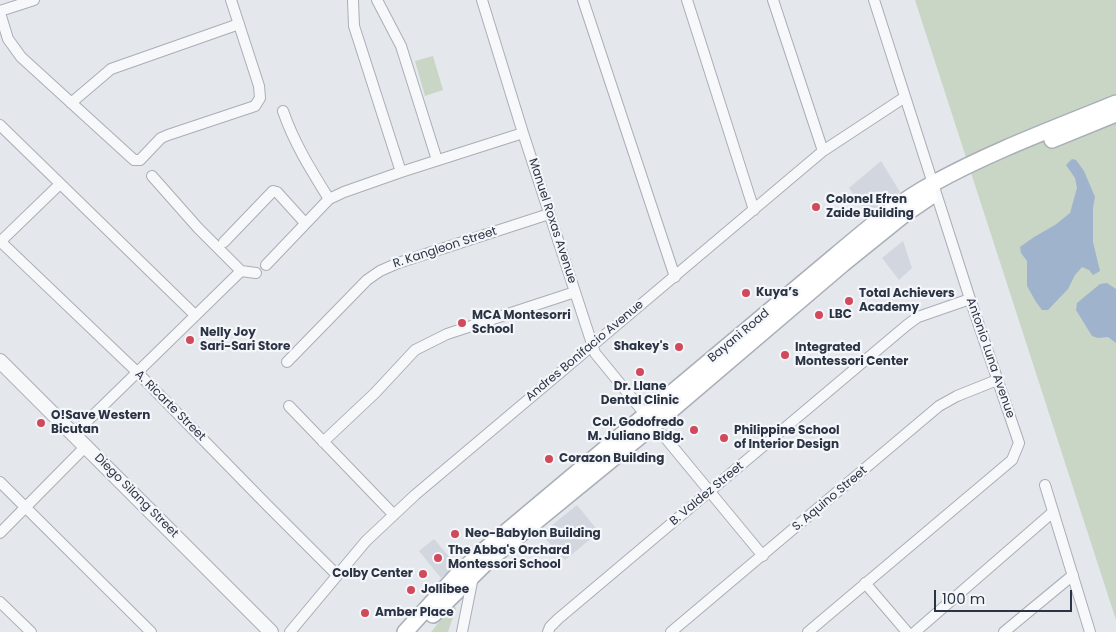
<!DOCTYPE html>
<meta charset="utf-8">
<style>
body{margin:0}
#map{position:relative;width:1116px;height:632px;overflow:hidden;background:#e4e7ec;font-family:Poppins,sans-serif}
canvas{display:block}
.scale{position:absolute;left:934px;top:590px;width:138px;height:22px;box-sizing:border-box;border:2px solid #2b3445;border-top:0;padding-left:6px;font-size:15px;line-height:18px;white-space:nowrap;color:#2b3445;-webkit-text-stroke:4px #f4f6f9;paint-order:stroke}
</style>
<div id="map">
<canvas width="1116" height="632"></canvas>
<div class="scale">100 m</div>
</div>
<script>
const c = document.querySelector('canvas').getContext('2d');
c.lineJoin = 'round';
function paint(path, color) { c.fillStyle = color; c.fill(path, 'evenodd'); }
function strokePath(path, color, width, dash) { c.strokeStyle = color; c.lineWidth = width; c.lineCap = dash ? 'butt' : 'round'; c.setLineDash(dash || []); c.stroke(path); }
function write(font, color, halo, rows, align = 'center') {
  c.font = font + ' Poppins,sans-serif'; c.lineWidth = 4.5; c.setLineDash([]); c.textBaseline = 'middle'; c.strokeStyle = halo; c.fillStyle = color; for (const [text, x, y, turn = 0] of rows) {
    c.save(); c.translate(x, y); c.rotate((+turn || 0) * Math.PI / 180); c.textAlign = isNaN(turn) ? turn : align; if (halo) c.strokeText(text, 0, 0); c.fillText(text, 0, 0); c.restore();
  }
}
paint(new Path2D(`
 M881,161L900,192L869,216L849,188Z
 M903,241L912,268L899,280L882,258Z
 M577,505L599,532L565,560L541,534Z
 M434,539L456,565L441,578L419,551Z`), '#d2d6de');
paint(new Path2D(`
 M915,0H1116V620Z
 M433,56L443,90L425,96L415,61Z
 M453,605L456,608L448,632H431Z`), '#c9d6c5');
paint(new Path2D(`
 M1072,159L1076,160L1084,171L1095,197L1093,208V242L1100,271L1093,275L1089,270L1082,267L1075,275L1068,289L1048,310H1042L1036,302L1027,286V261L1021,253L1020,247L1034,237L1055,225L1070,213L1077,188L1075,178L1066,165Z
 M1107,283L1116,289V343L1108,337L1098,338L1092,336L1076,310L1077,303L1100,284Z`), '#9fb4cc');
const minor = new Path2D(`
 M353,0L354,26L401,172
 M377,0L401,46L437,160
 M482,0L523,133L595,353L649,419
 M583,0L675,277
 M687,0L754,210
 M773,0L823,151
 M0,11L34,0
 M0,13L8,39L21,57L134,160H140L161,138L168,135L255,106L260,98L259,86L231,0
 M71,103L111,69L239,24
 M283,111C294,143 311,170 329,199
 M0,125L195,315
 M152,176L198,228L241,271
 M0,241L136,371L266,504L337,575
 M0,242L60,184
 M224,242L273,191L277,192L305,223
 M266,265L329,199L344,192L401,172L523,133
 M287,362L367,280L380,271L398,263L549,214
 M289,406L394,515
 M74,434L241,271L256,273
 M663,435L763,556
 M323,442L375,393L415,350L447,334L575,292
 M0,482L151,632
 M1045,485L1090,632
 M0,533L86,446
 M865,583L907,632
 M0,602L31,632
 M290,632L366,541L415,495L823,151L905,97
 M462,632L473,577
 M548,632L550,627L558,619L907,325L918,317L970,299
 M671,632L939,406L957,396L997,380
 M808,632L1012,460L1019,443L970,299L874,0
 M915,632L1053,512
 M1004,632L1073,575`);
const tertiary = new Path2D(`
 M0,361L271,632`);
const secondary = new Path2D(`
 M1052,140L1116,114
 M433,615L489,560L654,425L843,264L905,214L930,197
 M405,632L457,575L482,552L836,255C867,229 898,202 934,183C992,151 1055,128 1116,103`);
strokePath(minor, '#a9aeb7', 12);
strokePath(tertiary, '#a9aeb7', 16);
strokePath(secondary, '#a9aeb7', 18);
strokePath(minor, '#f7f8fa', 10);
strokePath(tertiary, '#f7f8fa', 14);
strokePath(secondary, '#fff', 15);
for (const [x, y, r, color] of [
 [816,207,5,"#d1495b"],
 [746,293,5,"#d1495b"],
 [849,301,5,"#d1495b"],
 [819,315,5,"#d1495b"],
 [462,323,5,"#d1495b"],
 [190,340,5,"#d1495b"],
 [679,347,5,"#d1495b"],
 [785,355,5,"#d1495b"],
 [640,372,5,"#d1495b"],
 [41,423,5,"#d1495b"],
 [694,430,5,"#d1495b"],
 [724,438,5,"#d1495b"],
 [549,459,5,"#d1495b"],
 [455,534,5,"#d1495b"],
 [438,558,5,"#d1495b"],
 [423,574,5,"#d1495b"],
 [411,590,5,"#d1495b"],
 [365,613,5,"#d1495b"]
]) { const dot = new Path2D(); dot.arc(x, y, r, 0, 2 * Math.PI); c.fillStyle = color; c.fill(dot); strokePath(dot, '#f4f6f9', 2); }
write('bold 12px', '#2b3445', '#f4f6f9', [
 ["Colonel Efren",826,200],
 ["Zaide Building",826,214],
 ["Kuya’s",756,293],
 ["Total Achievers",859,294],
 ["Academy",859,308],
 ["LBC",829,315],
 ["MCA Montesorri",472,316],
 ["School",472,330],
 ["Nelly Joy",200,333],
 ["Sari-Sari Store",200,347],
 ["Shakey's",669,347,"right"],
 ["Integrated",795,348],
 ["Montessori Center",795,362],
 ["Dr. Llane",640,387,"center"],
 ["Dental Clinic",640,401,"center"],
 ["O!Save Western",51,416],
 ["Bicutan",51,430],
 ["Col. Godofredo",684,423,"right"],
 ["M. Juliano Bldg.",684,437,"right"],
 ["Philippine School",734,431],
 ["of Interior Design",734,445],
 ["Corazon Building",559,459],
 ["Neo-Babylon Building",465,534],
 ["The Abba's Orchard",448,551],
 ["Montessori School",448,565],
 ["Colby Center",413,574,"right"],
 ["Jollibee",421,590],
 ["Amber Place",375,613]
], 'left');
write('12px', '#2b3445', '#f4f6f9', [
 ["Manuel Roxas Avenue",552,221,72],
 ["R. Kangleon Street",445,248,-18],
 ["Bayani Road",739,336,-40],
 ["Andres Bonifacio Avenue",585,351,-40],
 ["Antonio Luna Avenue",990,358,71],
 ["A. Ricarte Street",170,406,45],
 ["B. Valdez Street",707,494,-40],
 ["Diego Silang Street",136,496,45],
 ["S. Aquino Street",830,499,-40]
]);
</script>
